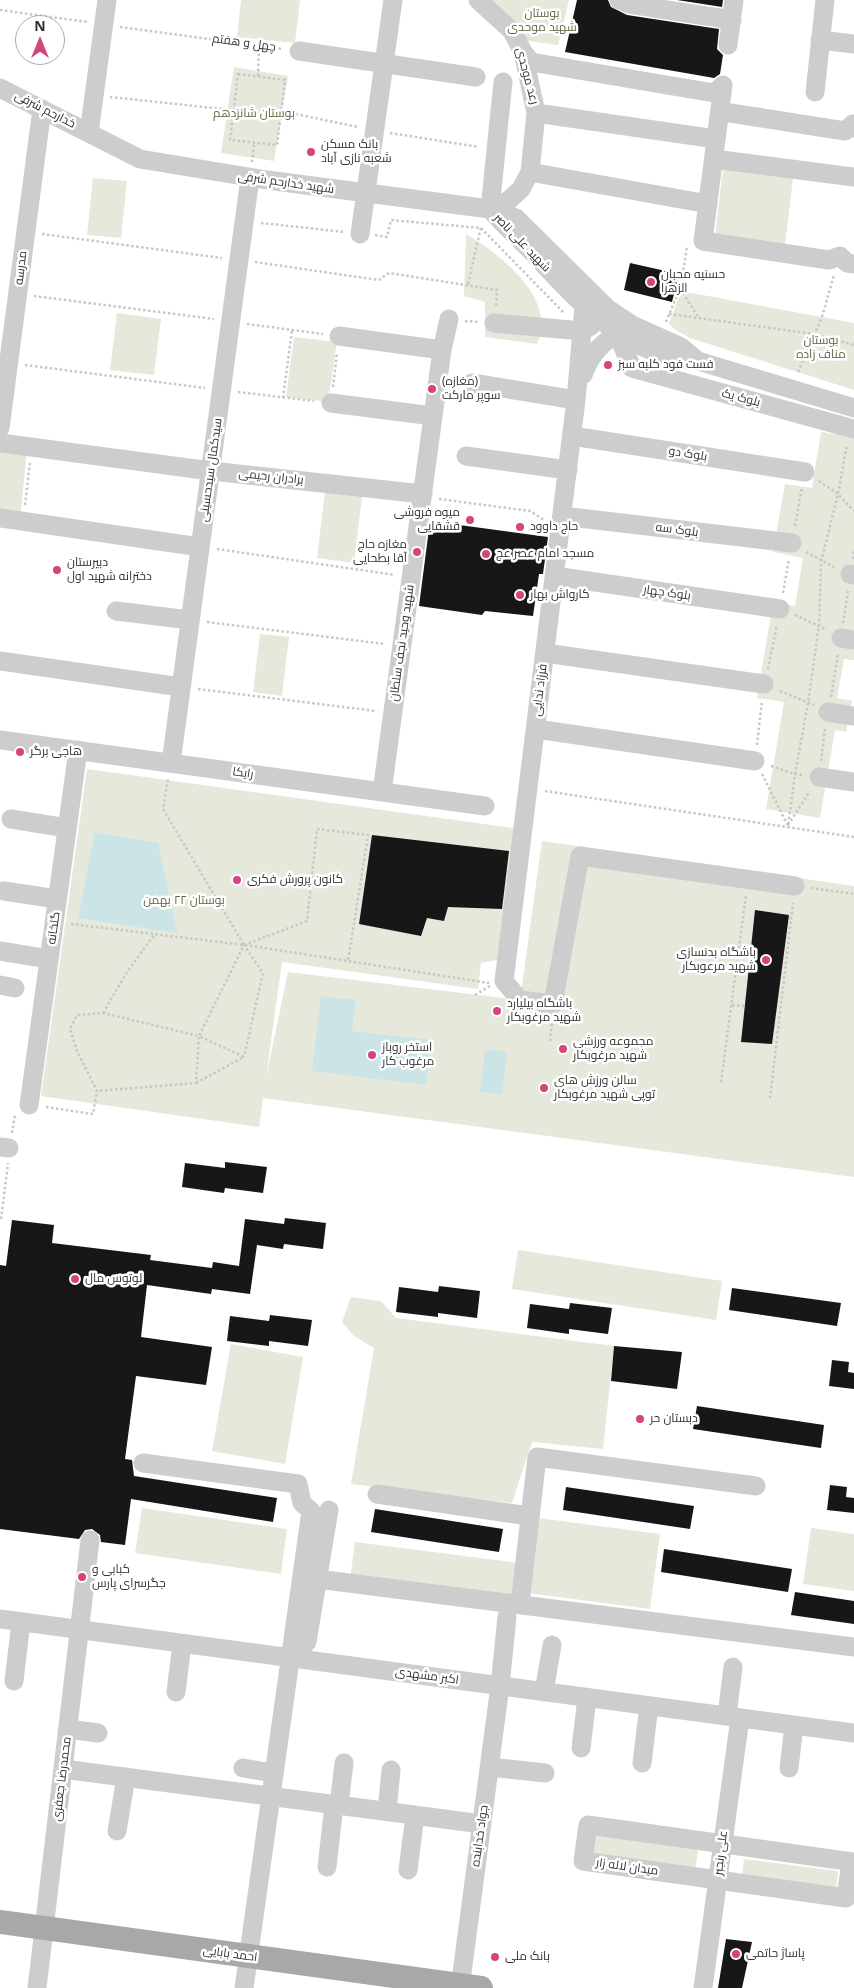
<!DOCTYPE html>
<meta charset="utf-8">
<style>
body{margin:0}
#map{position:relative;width:854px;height:1988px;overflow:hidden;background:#fff;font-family:"Open Sans",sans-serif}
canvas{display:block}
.north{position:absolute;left:15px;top:15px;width:50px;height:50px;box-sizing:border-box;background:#fff;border:1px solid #acacac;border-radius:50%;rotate:0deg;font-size:14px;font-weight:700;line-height:20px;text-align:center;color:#303030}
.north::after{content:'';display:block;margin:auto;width:18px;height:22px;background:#d3457d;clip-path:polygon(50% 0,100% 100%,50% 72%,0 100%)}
</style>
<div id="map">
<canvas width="854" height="1988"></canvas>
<div class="north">N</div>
</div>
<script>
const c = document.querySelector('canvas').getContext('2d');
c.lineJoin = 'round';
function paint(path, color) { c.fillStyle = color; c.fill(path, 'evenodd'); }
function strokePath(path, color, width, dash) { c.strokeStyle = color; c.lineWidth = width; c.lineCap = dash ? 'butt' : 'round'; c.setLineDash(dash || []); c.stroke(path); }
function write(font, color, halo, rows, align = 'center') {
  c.font = font + ' "Open Sans",Cairo,sans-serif'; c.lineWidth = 5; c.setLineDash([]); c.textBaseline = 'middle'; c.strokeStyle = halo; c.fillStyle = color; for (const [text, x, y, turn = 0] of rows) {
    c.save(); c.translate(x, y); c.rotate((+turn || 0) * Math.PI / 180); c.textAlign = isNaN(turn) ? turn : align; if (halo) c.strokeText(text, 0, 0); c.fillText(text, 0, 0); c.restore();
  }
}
paint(new Path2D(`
 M241,0H300L295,43L237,37Z
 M486,0H569L558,45L522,40Z
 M234,67L288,76L274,161L221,153Z
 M724,161L794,170L785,245L715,236Z
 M93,178L127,181L121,238L87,235Z
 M466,234C496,252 542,286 542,326C542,331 539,339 537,344L485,337V302L464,296Z
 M681,291L854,323V390L690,338L676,330L669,324Z
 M117,313L161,319L154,375L110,370Z
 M294,337L337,342L328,402L286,397Z
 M821,432L854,437V660L844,659L837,698L852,701L846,732L835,730L820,818L766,809L784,702L757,698L773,603L795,606L803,558L773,552L785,484L812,488Z
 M0,448L27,451L20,518L0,515Z
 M325,491L362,496L354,563L317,558Z
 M260,634L289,637L282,696L253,692Z
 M87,769L520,829L502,959L481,963L478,989L282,962L266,1077L288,972L520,1000L542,841L854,886V1177L263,1098L259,1127L41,1096Z
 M518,1250L722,1281L716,1320L512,1289Z
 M351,1297L381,1301L396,1318L614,1346L603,1449L532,1442L512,1503L351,1484L374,1348L354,1336L342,1322Z
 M231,1344L303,1357L285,1464L212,1451Z
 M142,1508L287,1529L281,1574L135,1553Z
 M538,1518L660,1534L650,1609L528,1593Z
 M811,1528L854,1534V1591L803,1584Z
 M355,1542L519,1563L514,1601L350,1580Z
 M596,1835L698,1849L695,1872L593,1858Z
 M744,1859L838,1871L836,1891L742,1879Z`), '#e6e8dc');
paint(new Path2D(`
 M95,832L158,843L177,933L78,918Z
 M321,996L356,1000L352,1031L431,1040L426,1085L312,1071Z
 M485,1049L507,1052L502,1095L480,1092Z`), '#cbe5e7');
paint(new Path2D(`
 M577,0H608L611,7L627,15L719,29L717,49L723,55L720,74L714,78L565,52Z
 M677,0H723L722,7Z
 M630,263L679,274L672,302L624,290Z
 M430,521L548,537L543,574H539L533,616L485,611L482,615L419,606Z
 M372,835L509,851L502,909L448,907L444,921L427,918L421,936L359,924Z
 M755,910L789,915L772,1044L741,1042Z
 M225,1162L267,1167L263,1193L225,1188L224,1193L182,1187L185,1163L225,1168Z
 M285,1218L326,1223L323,1249L284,1244L283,1249L257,1245L250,1294L212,1289L211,1294L147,1285L141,1337L212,1347L206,1385L136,1376L125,1459L132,1460L134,1476L277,1498L273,1522L131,1499L125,1545L101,1542L100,1535L92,1529L85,1530L79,1539L0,1529V1265L6,1266L12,1220L54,1225L52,1243L151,1255L150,1260L212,1268L213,1262L239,1266L245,1219L284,1224Z
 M439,1286L480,1291L477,1318L438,1313V1317L396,1312L399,1287L438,1292Z
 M732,1288L841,1303L837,1326L729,1310Z
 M570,1303L612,1308L608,1334L569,1329V1334L527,1328L530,1304L569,1309Z
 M270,1315L312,1320L308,1346L269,1341V1346L227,1341L230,1316L269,1321Z
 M614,1346L682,1352L677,1389L611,1381Z
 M832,1360L849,1362L848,1372L854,1373V1389L829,1386Z
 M697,1406L824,1425L821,1448L693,1429Z
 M830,1485L847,1487L846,1497L854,1498V1513L827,1510Z
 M566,1487L694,1506L690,1529L563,1510Z
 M375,1509L503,1529L499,1552L371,1532Z
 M664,1549L792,1569L788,1592L661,1572Z
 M795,1592L854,1601V1624L791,1615Z
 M726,1939L752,1942L742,1988H718Z`), '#171717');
strokePath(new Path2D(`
 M0,10L88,22
 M120,27L283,49
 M238,74L285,80L277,145L230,140Z
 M258,76L259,45
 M110,97L233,110
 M281,111L358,127
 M390,133L479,147
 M252,162L254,143
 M261,223L345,232
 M42,234L222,258
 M375,235L387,237L391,220L481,228L564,313
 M255,262L379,280L389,273L497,290L496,308
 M468,284L481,227
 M680,289L699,318
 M34,296L214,319
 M669,314L814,334L854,345
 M465,321L479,322
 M666,322L681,286L687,246
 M247,324L323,334
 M25,365L205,388
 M798,372L822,317L834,275
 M333,387L337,353
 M238,392L314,401
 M283,398L292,330
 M819,481L838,494L854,511
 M439,499L530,511L544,520
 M25,505L30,463
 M795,526L802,487
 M217,549L395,575
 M806,552L834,567
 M853,559L854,551
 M783,593L789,559
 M795,615L827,630
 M207,622L385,644
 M843,623L848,591
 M768,669L777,625
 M198,689L376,711
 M780,691L814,705
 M831,697L838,653
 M757,745L762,701
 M821,761L825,729
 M771,766L795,774L808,703L819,625L821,562L838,494L847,445
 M762,774L788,826L795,774L804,775
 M545,791L854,837
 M788,825L810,791
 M811,888L854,894
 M71,924L244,945L163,809L168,779
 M244,945L307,921L317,829L368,835L348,961
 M245,945L489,983
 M475,995L490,986
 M732,1005L745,1006
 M103,1013L127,972L154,935
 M550,1041L552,1021
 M721,1082L746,895
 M196,1083L244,1057L199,1036L244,945L263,973L244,1057
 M770,1098L793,903
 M46,1107L93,1114L97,1091L77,1051L70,1029L77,1015L103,1013L199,1036L196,1083L97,1091
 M12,1133L15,1114
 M1,1219L8,1163`), '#c7c7c7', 2.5, [2.5, 2.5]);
strokePath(new Path2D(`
 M619,0L629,4L732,20
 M820,40L854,44
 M728,45L734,0
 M299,51L476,77
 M523,52L531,62L714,93L723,85
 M723,85L703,241L829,260L840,256L847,263L854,264
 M0,88L140,159L267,180L490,209L508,201L521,189L530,172L536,113L523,52L512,31L478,0
 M815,92L825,0
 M721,105L724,112L845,131L853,124L854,128
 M536,113L716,139
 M89,133L107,0
 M714,159L854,177
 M530,172L708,204
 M490,209L503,82
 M360,234L393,0
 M584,307L576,400L504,981L520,1000L553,1004L580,856L795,886
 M494,323L582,331L591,326
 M339,336L442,350
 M698,361L681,347L632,325L608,309L516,218L490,209C503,225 519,238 533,253C578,301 627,358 698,361L854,408
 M583,375C590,355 600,345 617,333L632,368L854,429
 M472,383L576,400
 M331,403L433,416
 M0,428L42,109
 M572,436L805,472
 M0,443L211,471L423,494
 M466,456L568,470
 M562,516L792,543
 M0,518L200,547
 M850,574L854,575
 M554,576L780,609
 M116,611L190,620
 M841,638L854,640
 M545,653L764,684
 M0,661L181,687
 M828,712L854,716
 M536,729L755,761
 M0,740L485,806
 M171,763L250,178
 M819,777L854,782
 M382,792L442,350L449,319
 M11,819L67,828
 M4,891L57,899
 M0,951L49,959
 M0,985L15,988
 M29,1105L78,750
 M0,1147L9,1148
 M143,1463L298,1484L302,1503L311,1511L244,1988
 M377,1494L529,1516
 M317,1579L854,1647
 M520,1604L537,1457L756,1486
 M0,1619L854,1733
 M289,1658L307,1642L329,1510
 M14,1681L21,1622
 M176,1692L182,1644
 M544,1692L552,1645
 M727,1716L733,1667
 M68,1729L98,1733
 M581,1748L587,1698
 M642,1763L649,1706
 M490,1767L545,1773
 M243,1768L273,1773
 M789,1768L794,1725
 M63,1769L482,1824
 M339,1805L344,1763
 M387,1811L391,1770
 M117,1831L126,1777
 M851,1862L846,1898L583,1861L588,1825L854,1862
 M327,1867L334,1805
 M408,1870L415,1815
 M37,1988L90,1540
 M460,1988L500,1686L507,1617
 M703,1988L740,1718`), '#cdcdcd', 19);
strokePath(new Path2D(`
 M0,1922L481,1988`), '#a8a8a8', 24);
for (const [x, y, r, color] of [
 [311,152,5,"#d3457d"],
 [651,282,5,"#d3457d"],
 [608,365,5,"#d3457d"],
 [432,389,5,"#d3457d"],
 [470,520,5,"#d3457d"],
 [520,527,5,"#d3457d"],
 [417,552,5,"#d3457d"],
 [486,554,5,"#d3457d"],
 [57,570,5,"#d3457d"],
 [520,595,5,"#d3457d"],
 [20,752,5,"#d3457d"],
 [237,880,5,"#d3457d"],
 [766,960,5,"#d3457d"],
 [497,1011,5,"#d3457d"],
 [563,1049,5,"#d3457d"],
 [372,1055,5,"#d3457d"],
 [544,1088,5,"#d3457d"],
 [75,1279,5,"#d3457d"],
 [640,1419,5,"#d3457d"],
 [82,1577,5,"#d3457d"],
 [736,1954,5,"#d3457d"],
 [495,1957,5,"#d3457d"]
]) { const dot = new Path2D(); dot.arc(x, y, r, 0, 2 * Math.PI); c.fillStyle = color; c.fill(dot); strokePath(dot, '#fff', 2); }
write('12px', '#5f6741', '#fff', [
 ["بوستان",542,14],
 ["شهید موحدی",542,28],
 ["بوستان شانزدهم",254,114],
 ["بوستان",821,341],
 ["مناف زاده",821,355],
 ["بوستان ۲۲ بهمن",184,901]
]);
write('12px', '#303030', '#fff', [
 ["چهل و هفتم",244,43,8],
 ["رعد موحدی",527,76,75],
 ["خدارحم شرفی",45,110,27],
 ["شهید خدارحم شرفی",286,183,8],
 ["شهید علی ناصر",522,243,46],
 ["مدرسه",21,268,-83],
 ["بلوک یک",741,398,15],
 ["بلوک دو",688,454,9],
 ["سیدکمال سیدحسینی",211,470,-82],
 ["برادران رحیمی",271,477,6],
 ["بلوک سه",677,530,7],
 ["بلوک چهار",667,593,8],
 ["شهید وحید نجف سلطان",402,643,-82],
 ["فرزاد ندایی",540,690,-83],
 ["رایکا",243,773,8],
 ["گلخانه",54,928,-82],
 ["اکبر مشهدی",427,1676,8],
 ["محمدرضا جعفری",62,1779,-83],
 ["جواد خدابنده",480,1836,-82],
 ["علی رنجبر",721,1853,-83],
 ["میدان لاله زار",627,1867,8],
 ["احمد بابایی",230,1954,8]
]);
write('12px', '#303030', '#fff', [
 ["بانک مسکن",321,145],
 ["شعبه نازی آباد",321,159],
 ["حسنیه محبان",661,275],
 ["الزهرا",661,289],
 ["فست فود کلبه سبز",618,365],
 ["(مغازه)",442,382],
 ["سوپر مارکت",442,396],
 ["میوه فروشی",460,513,"right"],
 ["قشقایی",460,527,"right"],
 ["حاج داوود",530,527],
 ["مغازه حاج",407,545,"right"],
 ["آقا بطحایی",407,559,"right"],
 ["مسجد امام عصر عج",496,554],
 ["دبيرستان",67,563],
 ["دخترانه شهید اول",67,577],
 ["کارواش بهار",530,595],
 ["هاجی برگر",30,752],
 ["کانون پرورش فکری",247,880],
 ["باشگاه بدنسازی",756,953,"right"],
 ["شهید مرعوبکار",756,967,"right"],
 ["باشگاه بیلیارد",507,1004],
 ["شهید مرغوبکار",507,1018],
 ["مجموعه ورزشی",573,1042],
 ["شهید مرغوبکار",573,1056],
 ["استخر روباز",382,1048],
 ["مرغوب کار",382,1062],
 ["سالن ورزش های",554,1081],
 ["توپی شهید مرغوبکار",554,1095],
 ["لوتوس مال",85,1279],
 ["دبستان حر",650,1419],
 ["کبابی و",92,1570],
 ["جگرسرای پارس",92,1584],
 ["پاساژ حاتمی",746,1954],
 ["بانک ملی",505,1957]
], 'left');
</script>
